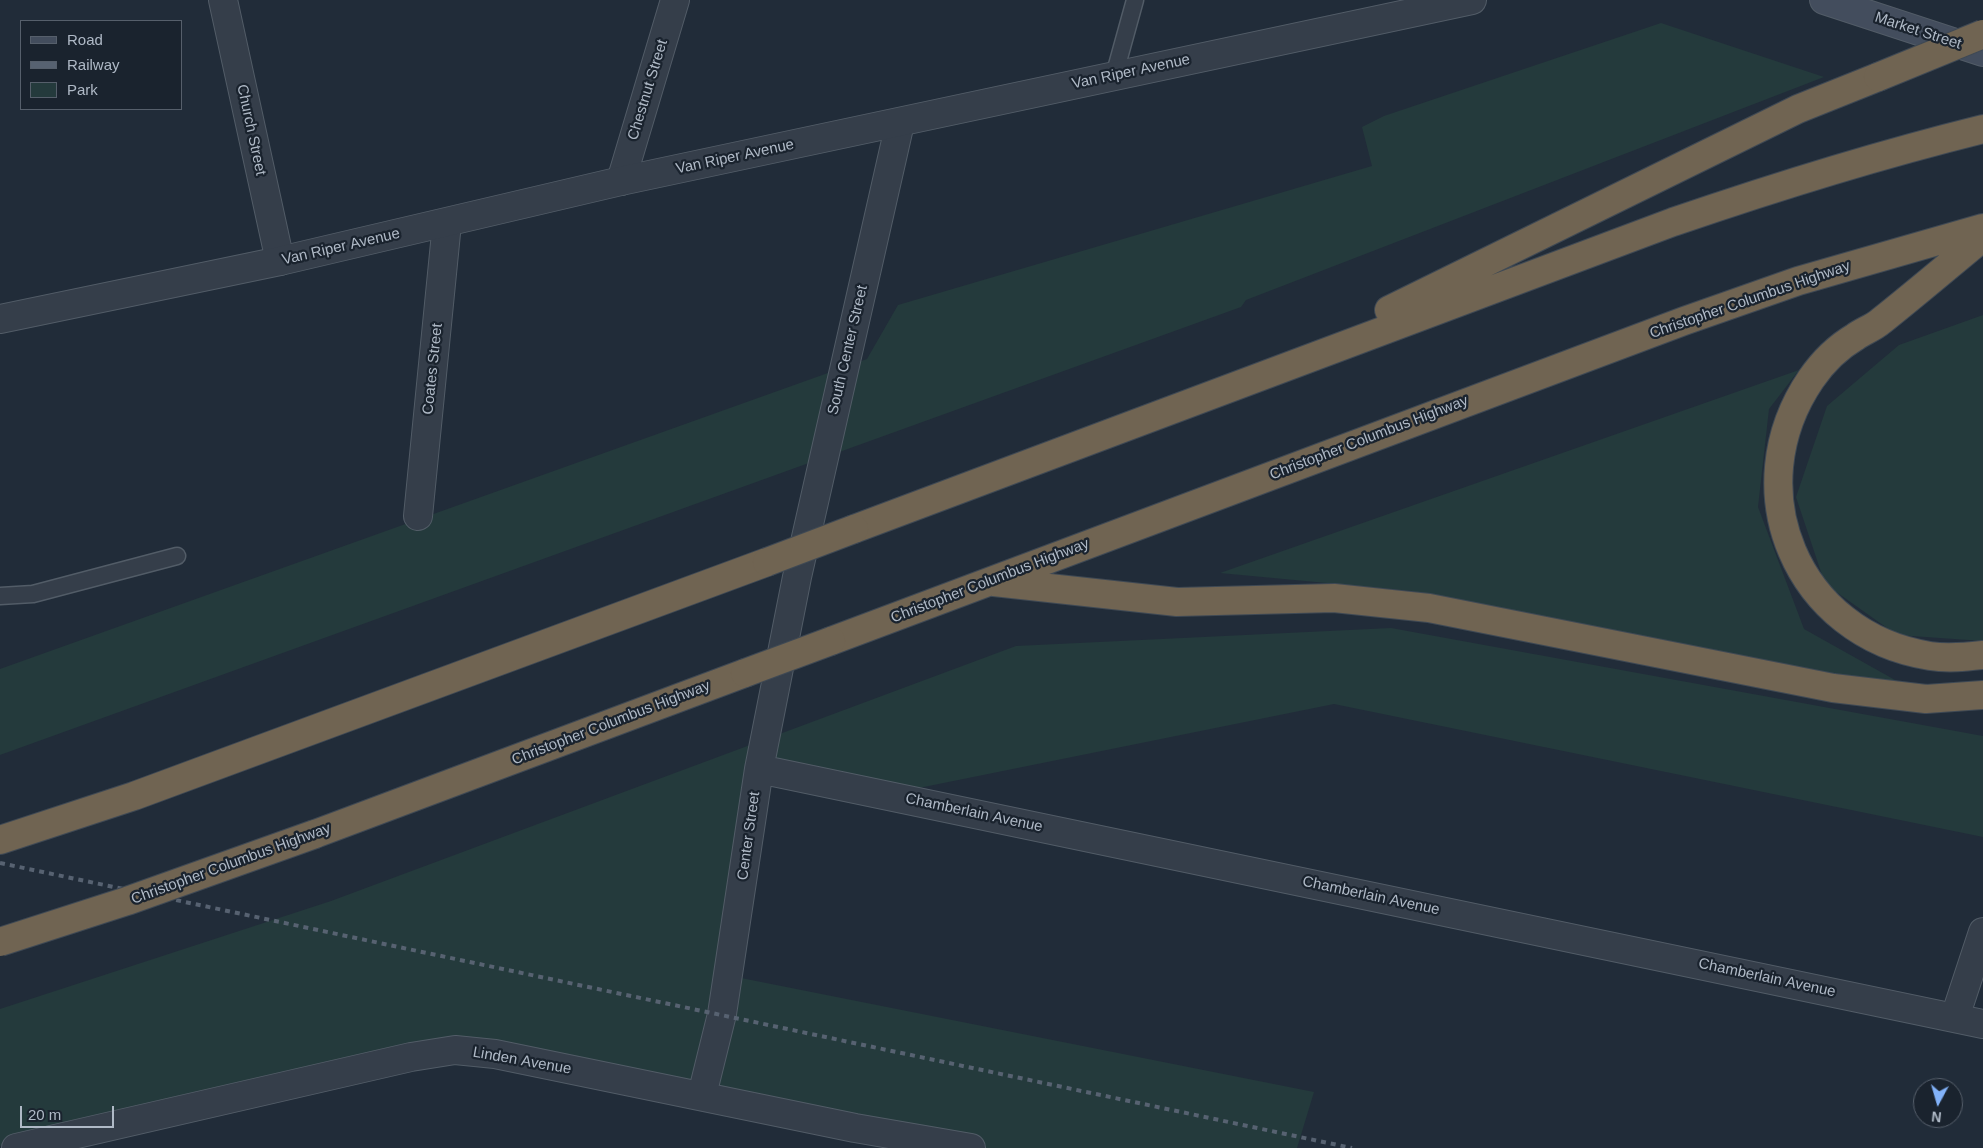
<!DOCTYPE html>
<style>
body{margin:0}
#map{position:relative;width:1983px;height:1148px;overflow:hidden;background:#212c39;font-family:Arial,sans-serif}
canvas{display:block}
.legend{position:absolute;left:20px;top:20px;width:162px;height:90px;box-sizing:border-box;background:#1a232e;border:1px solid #565f6b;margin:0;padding:6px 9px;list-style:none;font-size:15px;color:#afb9c6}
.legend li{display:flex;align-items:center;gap:10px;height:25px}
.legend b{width:25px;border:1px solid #565f6b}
.north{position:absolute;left:1913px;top:1078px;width:50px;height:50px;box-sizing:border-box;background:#1a232e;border:1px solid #565f6b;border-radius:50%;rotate:186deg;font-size:14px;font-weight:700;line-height:20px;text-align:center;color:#afb9c6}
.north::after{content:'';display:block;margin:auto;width:18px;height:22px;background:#82b2f9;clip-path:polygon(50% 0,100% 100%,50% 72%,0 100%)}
.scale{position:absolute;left:20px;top:1106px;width:94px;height:22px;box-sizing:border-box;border:2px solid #afb9c6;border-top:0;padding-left:6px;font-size:15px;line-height:18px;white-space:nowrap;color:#afb9c6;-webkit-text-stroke:4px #1a232e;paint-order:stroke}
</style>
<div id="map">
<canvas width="1983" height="1148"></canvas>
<ul class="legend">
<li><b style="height:6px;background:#434d5d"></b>Road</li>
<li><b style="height:6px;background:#576271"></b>Railway</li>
<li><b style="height:14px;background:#243a3c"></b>Park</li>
</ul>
<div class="north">N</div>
<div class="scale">20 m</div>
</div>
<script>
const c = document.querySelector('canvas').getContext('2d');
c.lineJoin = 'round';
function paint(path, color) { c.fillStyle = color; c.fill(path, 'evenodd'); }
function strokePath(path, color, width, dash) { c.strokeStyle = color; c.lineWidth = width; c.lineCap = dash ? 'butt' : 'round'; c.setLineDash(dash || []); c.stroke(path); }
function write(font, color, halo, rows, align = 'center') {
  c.font = font + ' Arial,sans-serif'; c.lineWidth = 4.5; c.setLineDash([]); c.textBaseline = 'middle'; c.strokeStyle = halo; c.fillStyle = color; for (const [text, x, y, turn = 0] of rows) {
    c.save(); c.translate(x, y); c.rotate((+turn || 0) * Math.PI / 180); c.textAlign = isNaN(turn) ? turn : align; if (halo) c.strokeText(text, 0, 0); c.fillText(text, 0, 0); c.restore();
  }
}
paint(new Path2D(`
 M1661,23L1824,77L1246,300L1241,307L0,755V669L867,359L898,305L1372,166L1362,127L1384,116Z
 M1983,315V641L1897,635L1825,584L1796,497L1827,406L1899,345Z
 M1799,370L1769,409L1758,507L1804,629L1904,685L1737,660L1412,591L1220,573Z
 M1391,628L1983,736V837L1334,704L894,793L760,772L726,975L1314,1092L1297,1148H886L457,1051L0,1146V1009L331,901L1016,646Z`), '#243a3c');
const service = new Path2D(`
 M1114,76L1135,0
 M0,596L33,594L177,556`);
const minor = new Path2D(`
 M223,0L280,261
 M621,181L675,0
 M418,516L447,223
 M759,769L1983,1024
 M1955,1017L1983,932
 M702,1095L722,1014L759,769L797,577L900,123
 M16,1148L411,1057L455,1050L495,1054L855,1128L971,1148`);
const tertiary = new Path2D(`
 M0,319L280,261L621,181L1472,0`);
const secondary = new Path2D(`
 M1824,0L1983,52`);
const motorway = new Path2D(`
 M1983,237C1949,265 1915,294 1881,321C1873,328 1863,331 1855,337C1838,347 1822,363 1811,379C1736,489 1796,635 1930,656C1948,659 1966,657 1983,655
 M1389,310L1798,109L1878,77
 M854,529L1673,222C1775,187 1878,155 1983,129
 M994,582L1177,602L1334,598L1429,608L1833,688L1926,699L1983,695
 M831,641L1684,321L1798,281L1983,228
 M315,834L745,673
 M0,840L134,796L767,562`);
strokePath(service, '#525c67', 19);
strokePath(minor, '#525c67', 30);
strokePath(tertiary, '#525c67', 30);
strokePath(secondary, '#525c67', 30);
strokePath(motorway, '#3f4954', 30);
strokePath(service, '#353e4a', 16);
strokePath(minor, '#353e4a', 28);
strokePath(tertiary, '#353e4a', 28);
strokePath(secondary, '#434d5d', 28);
strokePath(motorway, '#706452', 28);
strokePath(new Path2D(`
 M0,863L1352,1148`), '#576271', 4, [5, 5]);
const motorwayBridge = new Path2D(`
 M1878,77L1983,34
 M767,562L854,529
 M745,673L831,641
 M0,942L127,901L315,834`);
strokePath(motorwayBridge, '#3f4954', 30, []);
strokePath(motorwayBridge, '#706452', 28);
write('15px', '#afb9c6', '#1a232e', [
 ["Market Street",1918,31,18],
 ["Van Riper Avenue",1131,72,-12],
 ["Chestnut Street",648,90,-73],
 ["Church Street",251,130,78],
 ["Van Riper Avenue",735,157,-12],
 ["Van Riper Avenue",341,247,-13],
 ["Christopher Columbus Highway",1750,300,-19],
 ["South Center Street",848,350,-77],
 ["Coates Street",433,369,-84],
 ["Christopher Columbus Highway",1369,438,-21],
 ["Christopher Columbus Highway",990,581,-21],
 ["Christopher Columbus Highway",611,723,-21],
 ["Chamberlain Avenue",974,813,12],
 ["Center Street",749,836,-82],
 ["Christopher Columbus Highway",231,864,-20],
 ["Chamberlain Avenue",1371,896,12],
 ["Chamberlain Avenue",1767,978,12],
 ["Linden Avenue",522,1061,10]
]);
</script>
